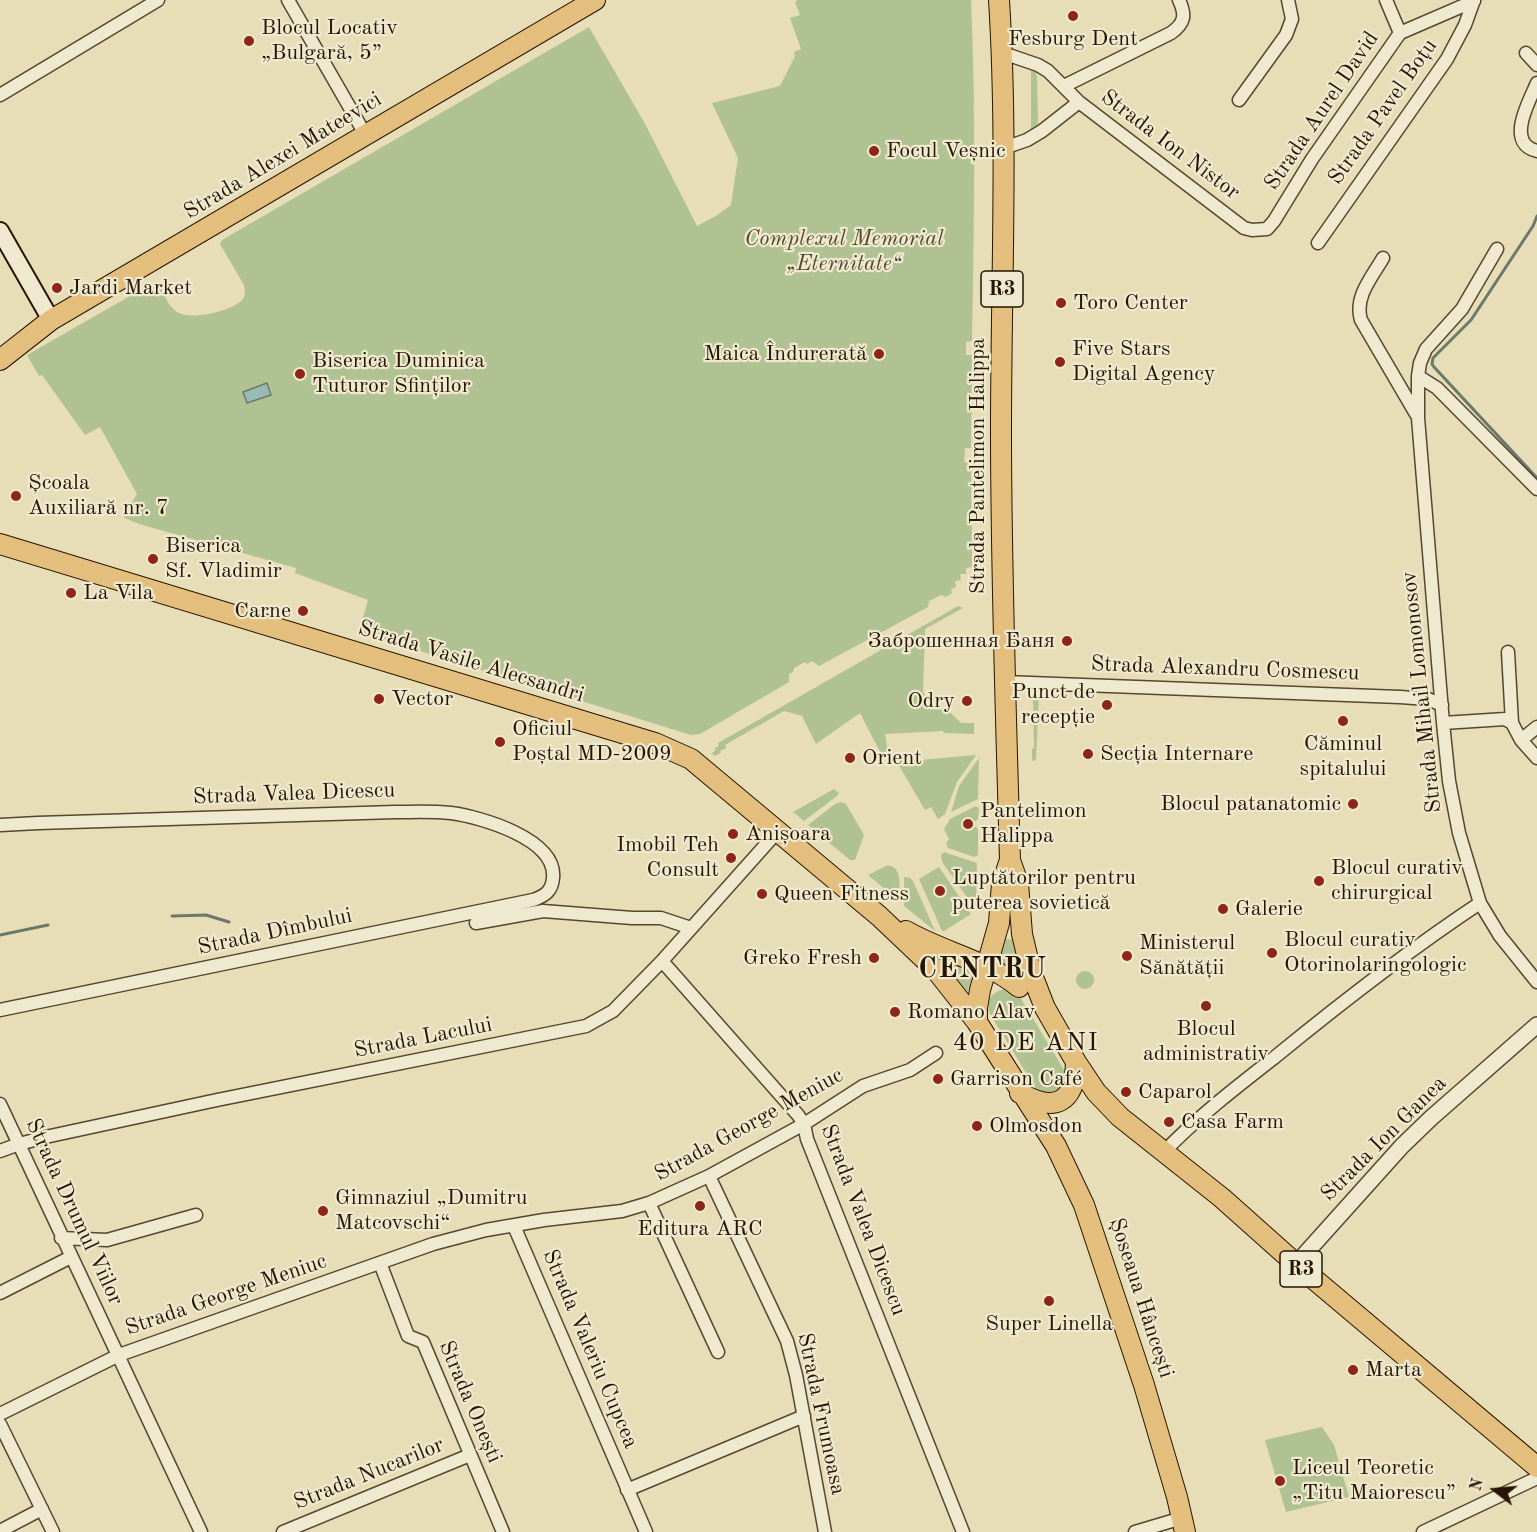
<!DOCTYPE html>
<meta charset="utf-8">
<style>
body{margin:0}
#map{position:relative;width:1537px;height:1532px;overflow:hidden;background:#e7ddb7;font-family:"Old Standard TT",serif}
canvas{display:block}
.north{position:absolute;left:1465px;top:1460px;width:60px;height:60px;-webkit-text-stroke:4px #efe9d0;paint-order:stroke;rotate:286deg;font-size:16px;font-weight:700;line-height:24px;text-align:center;color:#261500}
.north::after{content:'';display:block;margin:auto;width:21px;height:27px;background:#261500;clip-path:polygon(50% 0,100% 100%,50% 72%,0 100%)}
</style>
<div id="map">
<canvas width="1537" height="1532"></canvas>
<div class="north">N</div>
</div>
<script>
const c = document.querySelector('canvas').getContext('2d');
c.lineJoin = 'round';
function paint(path, color) { c.fillStyle = color; c.fill(path, 'evenodd'); }
function strokePath(path, color, width, dash) { c.strokeStyle = color; c.lineWidth = width; c.lineCap = dash ? 'butt' : 'round'; c.setLineDash(dash || []); c.stroke(path); }
function write(font, color, halo, rows, align = 'center') {
  c.font = font + ' "Old Standard TT",serif'; c.lineWidth = 4.5; c.setLineDash([]); c.textBaseline = 'middle'; c.strokeStyle = halo; c.fillStyle = color; for (const [text, x, y, turn = 0] of rows) {
    c.save(); c.translate(x, y); c.rotate((+turn || 0) * Math.PI / 180); c.textAlign = isNaN(turn) ? turn : align; if (halo) c.strokeText(text, 0, 0); c.fillText(text, 0, 0); c.restore();
  }
}
paint(new Path2D(`
 M798,0H971C976,114 974,227 972,341L966,342V355H972L971,448H965L964,462L971,463L972,567L966,568V574H960L961,580L955,581L956,587L951,589L952,593L946,597L941,595L929,601L928,607L819,666L812,661L807,664L805,662L794,668L793,672L789,674V682L700,734L691,735L359,632L368,600L295,573L296,568L139,524L123,517L137,494L100,427L85,435L42,375L39,376L27,355L156,281C164,290 166,305 177,312C190,321 234,311 243,299C246,295 245,290 244,285L220,244L222,240L589,27L644,122L697,226L716,216L731,205L738,158L712,103L780,86L795,56L794,52L801,49L790,18L800,15L795,2Z
 M1031,69L1035,71L1037,76L1038,124L1031,131Z
 M958,606L963,608L925,629L923,692L935,709L948,710L961,723H974V734L944,733L943,731L885,734L888,753L882,756L860,713L816,744L802,716L784,711L725,745L726,748L720,751L721,753L714,756L712,753L715,751V748L719,746L718,743Z
 M1033,695H1039L1036,760L1032,761V749L1034,748Z
 M976,755L957,782L945,814L938,819L931,807L925,810L897,762Z
 M979,758L978,799L951,812L959,786Z
 M834,789L839,793L837,796L804,821L793,812Z
 M841,802L846,804L864,835L855,860H850L808,825L835,804Z
 M976,806L979,809L978,819L974,822H967L966,826H974L978,829V855L974,857L948,848L946,843L949,839L944,829L950,819Z
 M944,852L977,863L976,910L942,862L941,855Z
 M888,865C904,869 899,887 898,900L868,875Z
 M939,867L971,914L944,931H942L919,879Z
 M904,877L910,878L913,881L935,931L904,906Z
 M1006,939L1015,940L1021,971L999,963Z
 M940,955L974,972L967,993L938,960Z
 M1076 980a9 9 0 1 1 18 0a9 9 0 1 1-18 0Z
 M1007,989L1017,994L1020,997L1064,1070V1082L1055,1093L1041,1092L1036,1089L990,1014C985,1000 993,990 1007,989Z
 M1322,1427L1334,1445L1349,1497L1286,1512L1265,1440Z`), '#b1c292');
const water = new Path2D(`
 M267,383L271,395L247,403L243,392Z`);
paint(water, '#97bbb2');
strokePath(water, '#6a796b', 1.5);
strokePath(new Path2D(`
 M1537,216L1533,226L1471,320L1433,358L1432,364L1434,367L1537,478
 M172,916L206,915L229,922
 M0,935L48,925`), '#6a796b', 3);
const minor = new Path2D(`
 M288,0L365,134
 M1400,33L1474,1
 M1003,53L1038,65L1048,71L1079,102L1244,228L1252,230L1267,229L1274,221L1312,159L1400,33L1386,0
 M1526,53L1537,65
 M1537,83C1529,102 1505,143 1537,151
 M1064,86L1171,33C1185,23 1186,15 1179,0
 M0,95L158,0
 M1239,100L1286,35L1292,19L1288,0
 M1004,148L1027,140L1042,131L1079,102
 M1318,243L1447,59L1465,25L1474,0
 M1497,249L1462,309L1426,349L1420,363L1418,376V418L1443,723L1449,781L1459,833L1480,903L1500,936L1537,982
 M1383,258C1372,277 1354,297 1361,320L1416,414
 M1418,376L1437,388L1537,489
 M1508,652L1512,723L1521,740L1537,758
 M1004,682L1400,697L1428,699L1442,705
 M1443,723L1505,719L1512,723
 M1521,740L1537,727
 M0,825L38,823L395,812C413,812 432,811 451,813C481,817 557,839 553,878C552,891 545,896 533,900L0,1010
 M476,923L543,911L632,918H661L691,928
 M662,961L798,1115L804,1124L807,1139L963,1532
 M0,1104L201,1532
 M0,1151L19,1144L50,1136L217,1100L586,1026L613,1011L662,961L778,831
 M1164,1152C1195,1119 1239,1085 1275,1057C1341,1003 1409,950 1480,903
 M709,1176L787,1341L796,1375L825,1532
 M649,1203L718,1352
 M514,1226L646,1532
 M61,1238L107,1240L196,1215
 M380,1263L408,1336L423,1342L503,1532
 M0,1293L71,1257
 M0,1414L119,1355L433,1244L486,1230L544,1220L622,1211L649,1203L709,1176L804,1124L863,1086L910,1070L936,1053
 M0,1424L53,1532
 M627,1490L804,1416
 M0,1531L42,1509
 M283,1532L470,1455
 M1135,1532L1182,1518
 M1423,1532L1537,1478`);
const tertiary = new Path2D(`
 M1296,1264L1402,1146L1431,1118L1537,1025`);
const secondary = new Path2D(`
 M0,231L51,320`);
const primary = new Path2D(`
 M999,0C1008,143 1001,287 1001,430C1001,573 1006,717 1010,860L1018,883L1022,934L1031,972L1045,1008L1076,1062L1096,1092L1120,1117L1222,1198L1296,1264L1537,1467
 M0,360L51,320L595,0
 M0,544L655,743L691,759L879,916L936,970L977,1022L1056,1146L1084,1205L1144,1385L1177,1497L1185,1532
 M906,931C942,952 986,960 1019,987
 M977,1022V1008L980,990L999,923L1002,883L1010,860
 M1020,1093C1055,1113 1075,1103 1076,1062`);
strokePath(minor, '#56472e', 15);
strokePath(tertiary, '#56472e', 18);
strokePath(secondary, '#261500', 20);
strokePath(primary, '#261500', 22);
strokePath(minor, '#efe9d0', 12);
strokePath(tertiary, '#efe9d0', 15);
strokePath(secondary, '#efe9d0', 16);
strokePath(primary, '#e4be7c', 20);
for (const [x, y, r, color] of [
 [1073,16,6,"#8f2418"],
 [249,41,6,"#8f2418"],
 [874,151,6,"#8f2418"],
 [57,288,6,"#8f2418"],
 [1061,303,6,"#8f2418"],
 [879,354,6,"#8f2418"],
 [1060,362,6,"#8f2418"],
 [300,374,6,"#8f2418"],
 [16,496,6,"#8f2418"],
 [153,559,6,"#8f2418"],
 [71,593,6,"#8f2418"],
 [303,611,6,"#8f2418"],
 [1067,641,6,"#8f2418"],
 [379,699,6,"#8f2418"],
 [967,701,6,"#8f2418"],
 [1107,705,6,"#8f2418"],
 [1343,721,6,"#8f2418"],
 [500,742,6,"#8f2418"],
 [1088,754,6,"#8f2418"],
 [850,758,6,"#8f2418"],
 [1353,804,6,"#8f2418"],
 [968,824,6,"#8f2418"],
 [733,834,6,"#8f2418"],
 [731,858,6,"#8f2418"],
 [1319,881,6,"#8f2418"],
 [940,891,6,"#8f2418"],
 [762,894,6,"#8f2418"],
 [1223,909,6,"#8f2418"],
 [1272,953,6,"#8f2418"],
 [1127,956,6,"#8f2418"],
 [874,958,6,"#8f2418"],
 [1206,1006,6,"#8f2418"],
 [895,1012,6,"#8f2418"],
 [938,1079,6,"#8f2418"],
 [1126,1092,6,"#8f2418"],
 [1169,1122,6,"#8f2418"],
 [977,1126,6,"#8f2418"],
 [700,1206,6,"#8f2418"],
 [323,1211,6,"#8f2418"],
 [1049,1301,6,"#8f2418"],
 [1353,1370,6,"#8f2418"],
 [1280,1481,6,"#8f2418"]
]) { const dot = new Path2D(); dot.arc(x, y, r, 0, 2 * Math.PI); c.fillStyle = color; c.fill(dot); strokePath(dot, '#efe9d0', 2); }
for (const [x, y, w] of [
 [1002,289,42],
 [1301,1269,42]
]) { const box = new Path2D(); box.roundRect(x - w / 2, y - 18, w, 36, 4.5); c.fillStyle = '#efe9d0'; c.fill(box); strokePath(box, '#261500', 1.5); }
write('bold 21px', '#261500', null, [
 ["R3",1002,289],
 ["R3",1301,1269]
]);
write('22px', '#261500', '#efe9d0', [
 ["Blocul Locativ",261,28],
 ["„Bulgară, 5”",261,53],
 ["Fesburg Dent",1073,39,"center"],
 ["Focul Veșnic",886,151],
 ["Jardi Market",69,288],
 ["Toro Center",1073,303],
 ["Five Stars",1072,349],
 ["Digital Agency",1072,374],
 ["Maica Îndurerată",867,354,"right"],
 ["Biserica Duminica",312,361],
 ["Tuturor Sfinților",312,386],
 ["Școala",28,483],
 ["Auxiliară nr. 7",28,508],
 ["Biserica",165,546],
 ["Sf. Vladimir",165,571],
 ["La Vila",83,593],
 ["Carne",291,611,"right"],
 ["Заброшенная Баня",1055,641,"right"],
 ["Punct de",1095,692,"right"],
 ["recepție",1095,717,"right"],
 ["Vector",391,699],
 ["Odry",955,701,"right"],
 ["Oficiul",512,729],
 ["Poștal MD-2009",512,754],
 ["Căminul",1343,744,"center"],
 ["spitalului",1343,769,"center"],
 ["Secția Internare",1100,754],
 ["Orient",862,758],
 ["Blocul patanatomic",1341,804,"right"],
 ["Pantelimon",980,811],
 ["Halippa",980,836],
 ["Anișoara",745,834],
 ["Imobil Teh",719,845,"right"],
 ["Consult",719,870,"right"],
 ["Blocul curativ",1331,868],
 ["chirurgical",1331,893],
 ["Luptătorilor pentru",952,878],
 ["puterea sovietică",952,903],
 ["Queen Fitness",774,894],
 ["Galerie",1235,909],
 ["Blocul curativ",1284,940],
 ["Otorinolaringologic",1284,965],
 ["Ministerul",1139,943],
 ["Sănătății",1139,968],
 ["Greko Fresh",862,958,"right"],
 ["Romano Alav",907,1012],
 ["Blocul",1206,1029,"center"],
 ["administrativ",1206,1054,"center"],
 ["Garrison Café",950,1079],
 ["Caparol",1138,1092],
 ["Casa Farm",1181,1122],
 ["Olmosdon",989,1126],
 ["Gimnaziul „Dumitru",335,1198],
 ["Matcovschi“",335,1223],
 ["Editura ARC",700,1229,"center"],
 ["Super Linella",1049,1324,"center"],
 ["Marta",1365,1370],
 ["Liceul Teoretic",1292,1468],
 ["„Titu Maiorescu”",1292,1493]
], 'left');
write('22px', '#261500', '#efe9d0', [
 ["Strada Aurel David",1322,111,-56],
 ["Strada Pavel Boțu",1383,112,-55],
 ["Strada Ion Nistor",1170,145,37],
 ["Strada Alexei Mateevici",283,156,-31],
 ["Strada Pantelimon Halippa",978,466,-90],
 ["Strada Vasile Alecsandri",471,662,17],
 ["Strada Alexandru Cosmescu",1225,669,2],
 ["Strada Mihail Lomonosov",1422,692,-96],
 ["Strada Valea Dicescu",294,794,-2],
 ["Strada Dîmbului",275,932,-12],
 ["Strada Lacului",423,1038,-11],
 ["Strada George Meniuc",749,1125,-29],
 ["Strada Ion Ganea",1384,1139,-45],
 ["Strada Drumul Viilor",74,1212,65],
 ["Strada Valea Dicescu",863,1220,69],
 ["Strada George Meniuc",226,1295,-19],
 ["Șoseaua Hâncești",1141,1298,72],
 ["Strada Valeriu Cupcea",590,1349,67],
 ["Strada Onești",470,1402,67],
 ["Strada Frumoasa",821,1414,78],
 ["Strada Nucarilor",369,1474,-22]
]);
write('italic 22px', '#50492c', '#efe9d0', [
 ["Complexul Memorial",844,239],
 ["„Eternitate“",844,264]
]);
c.letterSpacing = '1.5px';
write('26px', '#261500', '#efe9d0', [
 ["40 DE ANI",1026,1043]
]);
c.letterSpacing = '0px';
c.letterSpacing = '1.5px';
write('bold 28px', '#261500', '#efe9d0', [
 ["CENTRU",983,970]
]);
c.letterSpacing = '0px';
</script>
